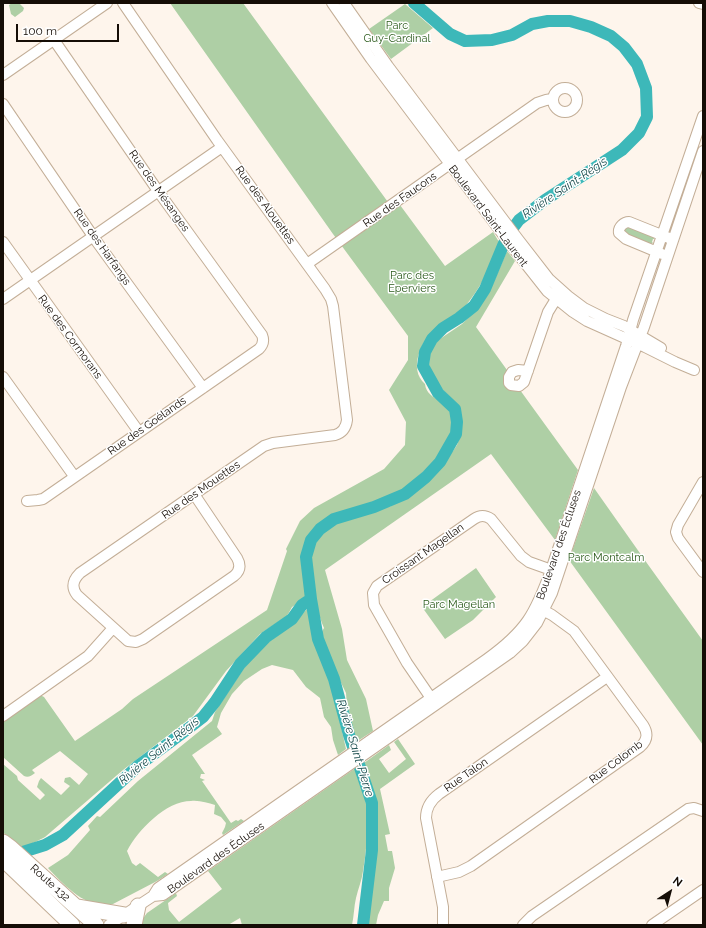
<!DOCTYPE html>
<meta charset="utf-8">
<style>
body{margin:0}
#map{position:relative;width:706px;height:928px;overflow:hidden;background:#fef5ec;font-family:Raleway,sans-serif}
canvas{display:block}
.frame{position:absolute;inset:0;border:4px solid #150d06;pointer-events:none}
.north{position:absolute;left:650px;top:872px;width:40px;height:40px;-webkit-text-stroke:3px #fff;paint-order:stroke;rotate:36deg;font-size:11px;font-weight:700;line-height:16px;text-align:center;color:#150d06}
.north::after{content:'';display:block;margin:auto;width:14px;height:18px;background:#150d06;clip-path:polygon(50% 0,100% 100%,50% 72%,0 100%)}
.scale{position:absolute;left:16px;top:24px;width:103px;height:18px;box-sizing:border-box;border:2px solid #150d06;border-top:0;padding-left:5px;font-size:12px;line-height:14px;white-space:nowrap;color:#150d06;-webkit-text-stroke:3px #fff;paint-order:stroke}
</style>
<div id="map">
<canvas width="706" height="928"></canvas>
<div class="frame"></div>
<div class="north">N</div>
<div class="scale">100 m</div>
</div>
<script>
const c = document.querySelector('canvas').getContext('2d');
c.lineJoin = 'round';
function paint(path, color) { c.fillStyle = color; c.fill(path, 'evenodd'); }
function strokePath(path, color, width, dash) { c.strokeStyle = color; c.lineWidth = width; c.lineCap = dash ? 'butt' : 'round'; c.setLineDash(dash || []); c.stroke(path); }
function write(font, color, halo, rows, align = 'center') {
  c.font = font + ' Raleway,sans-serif'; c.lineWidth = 3; c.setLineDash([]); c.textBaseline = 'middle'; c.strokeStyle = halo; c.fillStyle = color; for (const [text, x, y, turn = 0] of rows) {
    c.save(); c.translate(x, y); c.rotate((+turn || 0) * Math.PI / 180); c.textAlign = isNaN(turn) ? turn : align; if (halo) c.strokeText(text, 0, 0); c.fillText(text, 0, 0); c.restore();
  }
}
paint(new Path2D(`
 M12,3H19L24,8L23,11L15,17L11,14L9,5Z
 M170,3H243L393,209L400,205L445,266L493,232L499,242C492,263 484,282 470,300C465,307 458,314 450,319C445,323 439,325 435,329C421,341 408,369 425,384C427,403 454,398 454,422C454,432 447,438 443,447C441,454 438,464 432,468C429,470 426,469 423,472C415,479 406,490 396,495C390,499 382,500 376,502C345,511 308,519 302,555C300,564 305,587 307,597L292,607L287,616L260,634L226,671L193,716L123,770L45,837C39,840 24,849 17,846C12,843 7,836 3,832V764L17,776L18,780L40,800L45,795L37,787L39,781L41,778L61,795L70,786L64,782L65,778L70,777L79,785L88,774L60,751L32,770L35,773C31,776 28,778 24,776L3,757V721L40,695L44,697L75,741L122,709L133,699L267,610L287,551L286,549L300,521L314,508L384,469L405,445L406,422L389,390L408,360V336L333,234Z
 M405,4L433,28L391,59L369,29Z
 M628,226L654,236V239H653L652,242L653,243L649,245L625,233L624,230Z
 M507,251L515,261L476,327L507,370L504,378L508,389L514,391L520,390L578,470L555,540L491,454L325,570L342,629L347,660L366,699L373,731L356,742L348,721L346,693L330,660L327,649L321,640L320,635L324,628C318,614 317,606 315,592C310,566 306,535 335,522C343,518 351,518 359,516C367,515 373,511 379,508C383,507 387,508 391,506L426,482L443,465L448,456L453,451L457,445L461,433V413L454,401L439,386L433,376L429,365L430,352L434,343L462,324L479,307L489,293Z
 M594,488L649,566L703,641V745L569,560Z
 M476,568L496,597L473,620L445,639L422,607Z
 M308,608H312L318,646L329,673L346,749L338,755L333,740L331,727L324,717L320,698L306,687L293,670L272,665L262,669L244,681L232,694L221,713L217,727L222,734L192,755L205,774H201L200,778L205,780L202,781L231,823L236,820L238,821L241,819L244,821L223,835L222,833L225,827L226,823L221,817L214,814L215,805C208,803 199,800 191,801C166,801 138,830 127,851L132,863L136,866L140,863L158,877L165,872L168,874L157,881L113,904C88,911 64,885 48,868L68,855L90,830L88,826L97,816L100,817L138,781L212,721L215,712L244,668L258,650L293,624Z
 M398,739L415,764L380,789L390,834L385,835L388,851H392L395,868L389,888V901H384L378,915L376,925H363C368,888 376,852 375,814C374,797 368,779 364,763L389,745L391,750L379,759L389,773L406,759L394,742Z
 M357,767C370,799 369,837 363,871C362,880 358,889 356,898C354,906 354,916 352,925H242L240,918L228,925H138L147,913L176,893L177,896L168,903L169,910L179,922L222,889L208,871Z`), '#aecfa5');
strokePath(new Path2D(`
 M311,599L318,639L334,679L349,735L372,803V850L363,925
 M10,856L45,845L63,835L139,765L181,734L203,717L215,702L240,664L266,637L292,619L302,605L311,599L306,557L311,540L320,529L334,519L374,507L405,494L426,477L440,462L456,434L457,422L455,409L438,393L423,366L425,352L432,339L443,328L459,318L474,306L485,289L507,236L519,220L545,200L622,150L639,133L647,117L646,88L637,64L624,47L611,36L591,27L570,21H548L532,24L512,35L492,40L465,41L450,34L414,3`), '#3db8b9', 12);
const minor = new Path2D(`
 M123,3L217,140L325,289L331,299L333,306L347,420C346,428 342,433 335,435L273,443L264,446L80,573C73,580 71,587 77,595L128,641L136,642L143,639L234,576C240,571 241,565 237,558L194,494
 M332,3L371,59L513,248L547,291L573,312L587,321L645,347L675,362L694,370
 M344,3L388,66L518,239L549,279L568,296L584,308L606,319L624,326L661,348
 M699,3L703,4
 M3,75L107,3
 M553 100a12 12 0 1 1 24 0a12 12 0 1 1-24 0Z
 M3,104L97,242L203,388
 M3,242L139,432
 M662,254L626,239L619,233C618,227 624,222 629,222L669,238
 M307,264L537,103L546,100L552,99
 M3,299L222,147
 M528,371L518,370L512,372L509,377V383L511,385L519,386L524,382L548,312L556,299
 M3,377L74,476
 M703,482L678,525L676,532L678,538L703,572
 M27,501L38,500L43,499L259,349C263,345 264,340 262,335L158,191L54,40
 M435,704L407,663L374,605L373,593L377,586L474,519C480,515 485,515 491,519L521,556L529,562L557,572
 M3,716L88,656L113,628
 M437,877L459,872L471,866L640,747C648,740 648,733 643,725L574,631L552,615L539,608
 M153,896L158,888L487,659C526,631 535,614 551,570L626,346L633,320L703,116
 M109,925L153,896L163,895L510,653L523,641L537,623L552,593L621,387L644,327L703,151
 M443,925V907L426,818C426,807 431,800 439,794L607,677
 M523,925L532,916L688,809L694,808L703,811
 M652,925L703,890`);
const highway = new Path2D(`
 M3,842L11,848L96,925
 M3,859L72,925
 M77,907L124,915
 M134,925L138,906`);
strokePath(minor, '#c3ae97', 12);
strokePath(highway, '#c3ae97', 17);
strokePath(minor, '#fff', 10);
strokePath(highway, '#fff', 15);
write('11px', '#295919', '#fff', [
 ["Parc",397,26],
 ["Guy-Cardinal",397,39],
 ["Parc des",412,276],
 ["Éperviers",412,289],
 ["Parc Montcalm",606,558],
 ["Parc Magellan",459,605]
]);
write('11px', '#150d06', '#fff', [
 ["Rue des Mésanges",159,191,55],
 ["Rue des Faucons",400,200,-35],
 ["Rue des Alouettes",265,205,54],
 ["Boulevard Saint-Laurent",488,216,53],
 ["Rue des Harfangs",102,247,55],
 ["Rue des Cormorans",70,337,54],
 ["Rue des Goélands",147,426,-35],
 ["Rue des Mouettes",201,490,-35],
 ["Boulevard des Écluses",559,545,-71],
 ["Croissant Magellan",423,554,-35],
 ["Rue Colomb",616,762,-37],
 ["Rue Talon",466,775,-35],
 ["Boulevard des Écluses",216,858,-35],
 ["Route 132",50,883,42]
]);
write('italic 12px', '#164a4b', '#fff', [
 ["Rivière Saint-Régis",565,188,-34],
 ["Rivière Saint-Pierre",355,748,73],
 ["Rivière Saint-Régis",159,751,-39]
]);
</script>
